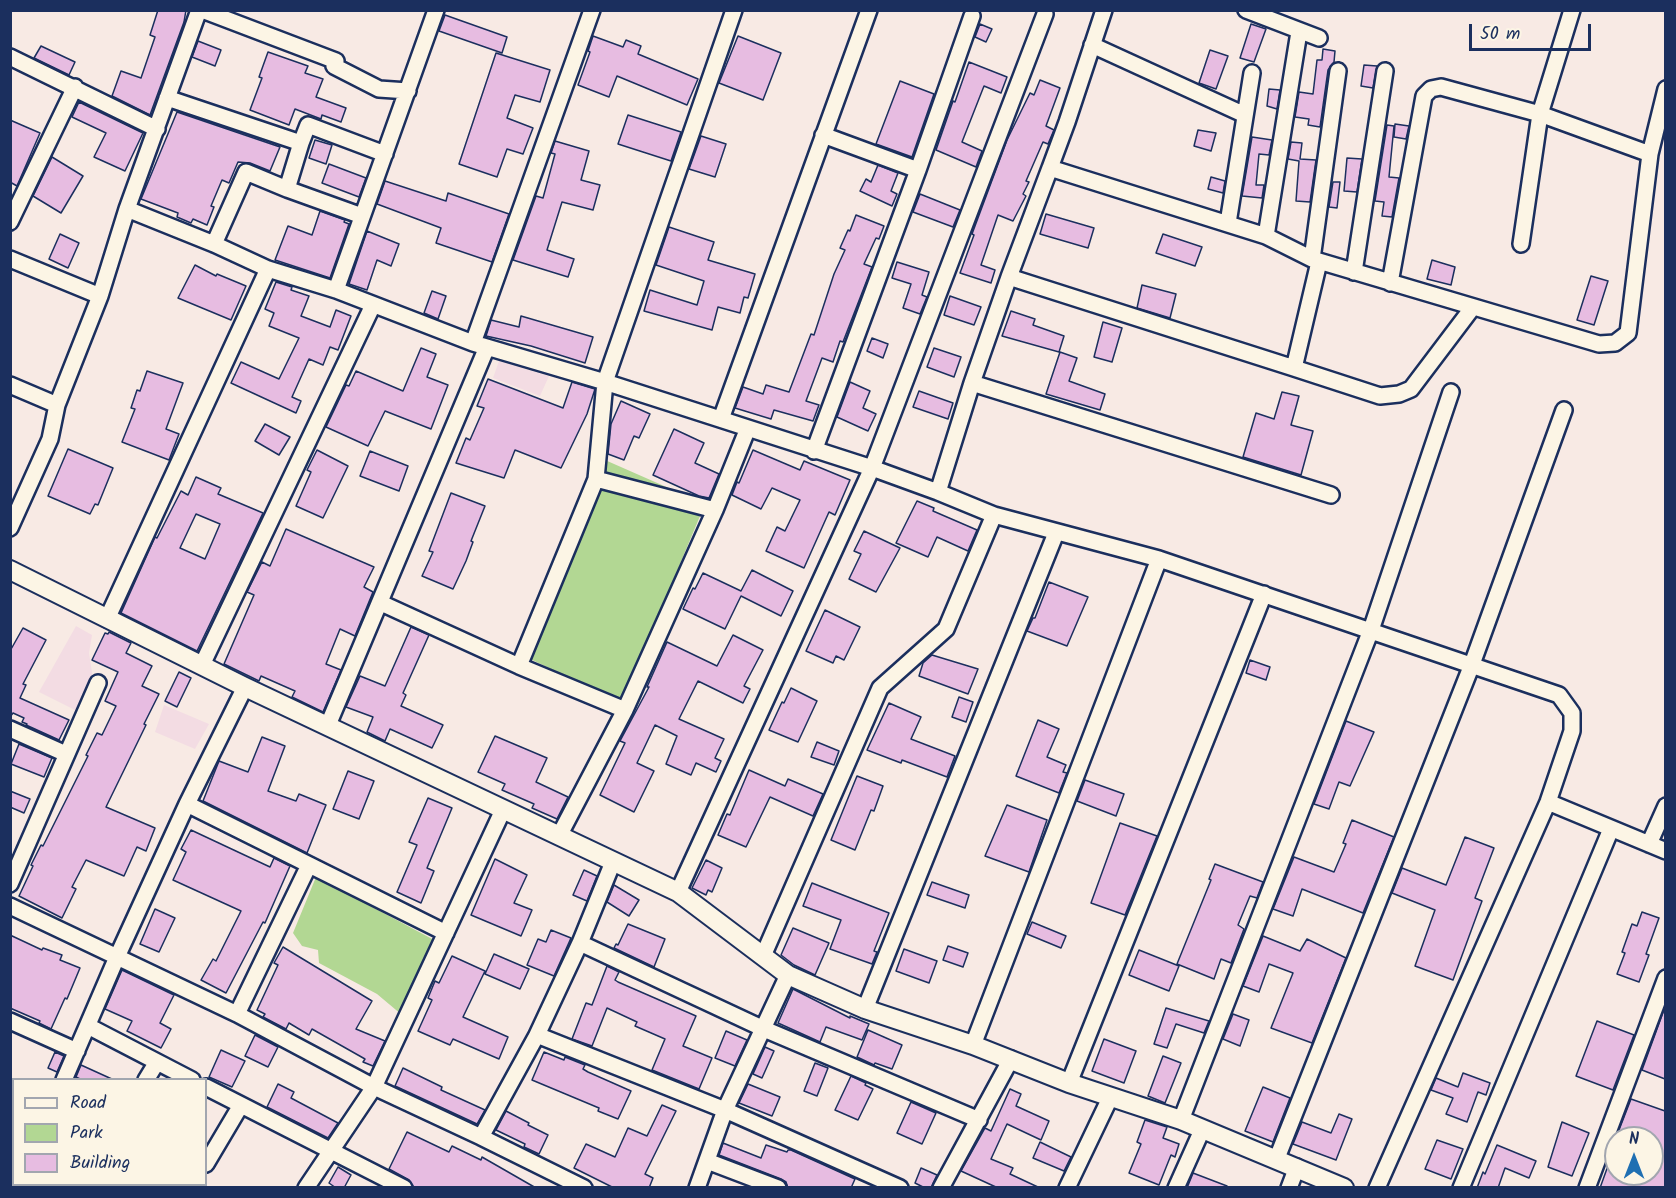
<!DOCTYPE html>
<style>
body{margin:0}
#map{position:relative;width:1676px;height:1198px;overflow:hidden;background:#f8eae4;font-family:Kalam,sans-serif}
canvas{display:block}
.frame{position:absolute;inset:0;border:12px solid #1b2f5e;pointer-events:none}
.legend{position:absolute;left:12px;top:1078px;width:195px;height:108px;box-sizing:border-box;background:#fcf5e5;border:2px solid #a2a6af;margin:0;padding:8px 10px;list-style:none;font-size:18px;color:#1b2f5e}
.legend li{display:flex;align-items:center;gap:12px;height:30px}
.legend b{width:30px;border:2px solid #a2a6af}
.north{position:absolute;left:1604px;top:1126px;width:60px;height:60px;box-sizing:border-box;background:#fcf5e5;border:2px solid #a2a6af;border-radius:50%;rotate:0deg;font-size:16px;font-weight:700;line-height:24px;text-align:center;color:#1b2f5e}
.north::after{content:'';display:block;margin:auto;width:21px;height:27px;background:#1f6fb2;clip-path:polygon(50% 0,100% 100%,50% 72%,0 100%)}
.scale{position:absolute;left:1469px;top:24px;width:122px;height:27px;box-sizing:border-box;border:3px solid #1b2f5e;border-top:0;padding-left:8px;font-size:18px;line-height:21px;white-space:nowrap;color:#1b2f5e;-webkit-text-stroke:4px #fcf5e5;paint-order:stroke}
</style>
<div id="map">
<canvas width="1676" height="1198"></canvas>
<div class="frame"></div>
<ul class="legend">
<li><b style="height:8px;background:#fcf5e5"></b>Road</li>
<li><b style="height:16px;background:#b2d793"></b>Park</li>
<li><b style="height:16px;background:#e7bce1"></b>Building</li>
</ul>
<div class="north">N</div>
<div class="scale">50 m</div>
</div>
<script>
const c = document.querySelector('canvas').getContext('2d');
c.lineJoin = 'round';
function paint(path, color) { c.fillStyle = color; c.fill(path, 'evenodd'); }
function strokePath(path, color, width, dash) { c.strokeStyle = color; c.lineWidth = width; c.lineCap = dash ? 'butt' : 'round'; c.setLineDash(dash || []); c.stroke(path); }
paint(new Path2D(`
 M499,361L549,376L540,396L493,378Z
 M76,626L92,635L89,653L93,679L77,711L39,692Z
 M164,705L209,724L195,749L155,732Z`), '#f3dce3');
paint(new Path2D(`
 M605,460L705,504L622,703L526,657Z
 M316,877L436,941L402,1015L377,994L319,963L318,950L302,946L293,933Z`), '#b2d793');
const building = new Path2D(`
 M158,10H186L184,22L150,115L112,96L121,71L141,78L155,37L150,35Z
 M445,15L507,37L502,53L439,31Z
 M980,24L992,29L986,42L975,37Z
 M1251,24L1266,29L1254,62L1240,58Z
 M593,36L623,47L626,40L641,46L638,54L698,79L687,105L617,76L609,97L578,85L590,52L588,51Z
 M738,36L781,53L763,100L719,83Z
 M198,41L221,50L215,66L192,57Z
 M41,46L75,62L69,75L34,58Z
 M1323,49L1335,51L1334,62L1328,70L1320,127L1308,125L1309,119L1295,117L1299,92L1313,94L1317,60H1322Z
 M1210,50L1228,56L1216,89L1199,83Z
 M268,52L308,66L305,73L323,79L316,97L346,108L341,122L322,115L321,119L295,109L289,125L250,110L262,78L259,77Z
 M496,53L550,70L540,102L515,95L507,118L533,128L523,154L507,149L497,177L459,164Z
 M969,62L1007,77L1001,93L984,86L962,142L982,151L976,167L936,150L953,101L955,102Z
 M1364,65L1377,66L1373,88L1361,86Z
 M1040,80L1060,88L1046,126L1054,130L1048,144L1043,142L1026,181L1029,182L1023,194L1026,196L1013,221L998,215L981,265L995,270L991,283L960,273L974,235L972,234L1007,140L1030,93L1034,95Z
 M900,81L934,94L912,157L876,144Z
 M1269,89L1280,90L1277,109L1267,106Z
 M79,102L143,133L125,171L94,157L106,133L72,117Z
 M177,112L280,147L270,171L250,163L238,162L229,183L222,180L211,206L214,207L207,225L193,219L191,223L177,217L178,213L141,199Z
 M628,115L681,132L671,161L618,144Z
 M10,120L40,133L17,186L10,182Z
 M1395,124L1409,126L1406,139L1394,137Z
 M1387,125L1394,126L1389,177L1399,178L1392,217L1382,216L1384,202L1375,201Z
 M1198,130L1216,133L1211,151L1194,146Z
 M701,136L726,144L715,177L689,169Z
 M1252,137L1272,140L1269,155L1259,154L1256,185H1264L1262,198L1242,196Z
 M315,140L332,145L326,164L309,158Z
 M555,141L589,151L581,180L600,185L593,210L562,202L547,250L574,259L568,277L513,260L536,196L543,198L555,154L551,153Z
 M1291,142L1302,143L1300,159L1316,160L1310,202L1296,201L1299,161L1288,159Z
 M52,157L83,176L61,213L33,196Z
 M1347,158L1362,159L1357,192L1344,191Z
 M329,164L366,178L359,197L322,183Z
 M878,165L898,173L891,191L897,194L892,206L860,191L866,179L871,182Z
 M1211,177L1225,181L1223,193L1208,189Z
 M385,181L446,201L448,193L509,214L492,262L436,243L441,228L377,204Z
 M1333,182H1340L1337,208L1329,207Z
 M920,194L960,210L953,227L913,212Z
 M320,211L345,220L344,222L349,224L330,278L275,260L288,226L312,235Z
 M1046,214L1094,228L1088,248L1040,234Z
 M856,215L884,226L879,239L876,238L864,264L872,267L843,342L840,341L833,362L822,358L806,401L819,405L813,421L774,410L771,419L735,408L743,387L763,394L766,385L789,392L811,334L814,335L834,274L845,250L840,248L848,230L850,231Z
 M669,227L714,242L708,260L755,274L748,298L744,297L740,313L718,307L712,330L644,311L650,290L697,305L704,281L656,265Z
 M367,231L399,244L391,266L377,260L367,290L349,284Z
 M60,234L79,243L68,268L49,259Z
 M1163,234L1202,247L1195,266L1156,253Z
 M1432,260L1455,267L1451,285L1427,279Z
 M897,262L929,272L922,295L927,297L920,314L903,308L911,284L892,278Z
 M195,265L216,276L217,274L246,286L231,320L178,298Z
 M1591,276L1608,281L1594,325L1577,320Z
 M276,282L292,287L291,290L309,296L301,316L330,327L336,310L351,316L338,350L330,347L323,365L309,359L292,397L301,401L296,413L231,383L241,362L279,379L299,338L269,326L274,313L265,309Z
 M1142,285L1176,294L1170,318L1137,308Z
 M432,291L446,296L438,319L424,313Z
 M950,296L981,307L974,325L944,315Z
 M1011,311L1035,319L1033,325L1064,336L1059,352L1002,336Z
 M521,316L593,337L585,363L531,346L486,336L491,320L519,327Z
 M1103,322L1122,328L1112,362L1094,357Z
 M872,338L888,344L883,358L867,351Z
 M421,348L436,354L427,377L448,385L431,429L385,411L368,446L326,427L346,385L349,386L356,371L403,391Z
 M934,348L961,357L954,377L927,367Z
 M1060,352L1077,358L1069,381L1105,394L1100,410L1046,394Z
 M147,371L183,383L166,429L179,434L169,460L122,442L135,409L131,408L137,390L140,391Z
 M488,379L563,408L572,382L595,389L587,414L561,468L515,450L504,478L456,463L466,438L470,440L484,408L477,406Z
 M850,382L870,391L863,408L876,414L868,431L837,417Z
 M919,391L953,403L948,419L913,407Z
 M1282,392L1299,396L1291,425L1313,431L1301,475L1243,457L1256,413L1274,419Z
 M621,401L650,414L639,438L634,436L624,460L608,454L611,424Z
 M265,424L290,437L279,455L255,441Z
 M674,429L704,443L695,463L719,474L709,498L699,496L653,475Z
 M68,449L113,468L98,505L95,504L90,514L48,496Z
 M317,450L348,466L323,518L296,506L311,472L307,470Z
 M753,450L800,470L804,461L850,480L835,515L829,512L804,568L766,551L777,527L785,531L800,500L772,488L761,509L732,495L737,482L739,483Z
 M370,451L408,466L399,491L360,476Z
 M196,477L221,488L218,494L263,513L197,651L121,613L155,537L157,538L181,491L188,495ZM196,514L220,524L205,559L180,548Z
 M451,493L485,506L471,541L473,542L466,561L453,589L422,576L433,552L429,551Z
 M917,501L934,508L933,511L977,530L968,551L937,537L928,557L896,543Z
 M286,529L374,567L364,587L373,592L355,636L340,629L326,664L341,670L323,712L292,697L295,691L261,676L259,681L224,664L254,595L247,592L262,562L270,566Z
 M864,531L900,548L876,592L849,579L861,554L854,551Z
 M752,570L793,591L781,616L741,596L725,629L683,609L693,588L695,589L703,573L741,591Z
 M1049,582L1088,597L1067,646L1027,631L1033,618H1035Z
 M825,610L860,627L844,660L836,656L833,663L806,651Z
 M411,627L429,635L403,693L406,695L401,706L443,725L432,748L390,729L385,741L367,732L373,717L346,707L360,676L385,686Z
 M23,628L46,640L23,684L26,685L20,698L69,720L59,740L26,725L27,724L22,722L24,718L13,713L10,717V651Z
 M109,632L131,643L126,653L152,666L142,686L159,694L144,724L146,725L106,807L155,828L146,851L137,847L124,876L86,860L72,887L76,889L62,918L19,896L33,866L31,865L41,845L43,846L88,756L86,755L97,733L102,735L116,706L105,701L118,672L92,660L105,633L108,634Z
 M733,635L763,650L744,686L750,689L743,703L698,681L679,719L724,739L715,758L721,761L716,772L696,763L691,775L666,764L677,736L655,725L637,763L654,771L634,812L600,795L625,743L620,741L649,687H647L667,642L717,666Z
 M932,655L978,669L968,694L919,676L923,663Z
 M1250,660L1270,667L1266,680L1246,673Z
 M179,672L191,678L177,707L165,701Z
 M791,688L817,701L798,742L769,730L782,702L784,703Z
 M959,697L973,702L966,722L952,717Z
 M889,703L921,717L911,739L955,756L947,777L902,760L901,763L867,750Z
 M1038,720L1059,729L1047,757L1066,765L1063,772L1067,773L1059,793L1016,776Z
 M1346,721L1374,732L1350,786L1339,782L1329,809L1314,804Z
 M495,736L547,758L536,782L568,797L557,819L532,808L534,804L502,790L505,784L478,772Z
 M262,737L285,746L268,791L296,801L299,794L326,805L307,853L203,801L219,761L248,772Z
 M817,742L839,751L834,765L811,757Z
 M19,744L52,758L44,777L11,764Z
 M749,770L785,786L788,779L823,794L813,816L770,797L746,847L718,835L727,814L730,815Z
 M348,771L374,781L359,819L333,809Z
 M857,776L883,786L874,811L871,810L855,850L831,840Z
 M1085,780L1124,794L1116,816L1077,801Z
 M10,791L30,799L24,813L10,807Z
 M428,798L452,808L427,868L434,871L421,903L397,892L417,845L409,842Z
 M1007,805L1047,820L1029,872L985,856Z
 M1352,820L1394,837L1363,913L1302,889L1293,916L1273,909L1294,857L1334,872L1346,844L1343,843Z
 M1120,823L1157,836L1125,915L1091,903Z
 M191,830L270,867L274,858L290,866L265,923L263,922L226,993L201,980L213,959L216,961L241,911L173,880L186,852L181,849Z
 M1465,837L1494,848L1475,898L1482,901L1453,980L1415,966L1435,910L1392,893L1402,868L1446,885Z
 M495,859L527,875L514,903L532,910L521,936L471,915Z
 M706,860L722,868L712,892L708,890L706,895L692,888Z
 M1215,864L1263,882L1257,898L1250,896L1238,925L1244,929L1231,963L1221,959L1214,979L1177,964L1211,880L1209,879Z
 M584,870L597,876L587,901L573,895Z
 M932,882L969,895L965,908L927,895Z
 M812,883L889,913L874,951L877,952L872,964L830,949L841,920L803,906Z
 M614,885L639,900L629,916L607,902Z
 M155,909L175,918L159,952L140,944Z
 M1642,912L1659,918L1646,954L1649,955L1639,982L1617,974L1625,953L1622,952L1632,924L1637,926Z
 M1032,922L1066,936L1061,948L1027,934Z
 M628,924L665,939L654,967L614,948L616,944L618,945Z
 M793,928L829,943L815,975L794,965L781,955Z
 M551,930L571,938L554,976L527,965L538,939L546,942Z
 M10,935L42,950L43,948L62,955L60,960L80,968L67,999L65,998L51,1029L39,1023L40,1021L10,1008Z
 M1263,936L1300,951L1307,939L1346,958L1312,1043L1271,1028L1293,973L1269,964L1259,992L1243,986Z
 M948,946L968,953L963,967L943,960Z
 M283,947L372,1001L356,1029L385,1041L373,1066L363,1062L365,1059L312,1029L309,1035L289,1023L286,1029L263,1017L265,1014L257,1010L278,965L274,963Z
 M904,949L937,961L929,983L896,971Z
 M1139,950L1179,966L1169,991L1129,975Z
 M494,954L529,969L520,989L485,974Z
 M452,956L485,971L463,1017L508,1037L499,1059L453,1039L450,1045L418,1031L432,1000L428,998L435,981L439,983Z
 M607,966L619,972L615,980L618,982L696,1016L683,1046L712,1058L699,1089L652,1070L665,1039L635,1026L637,1022L607,1008L592,1046L572,1039L586,1003L592,1005Z
 M122,970L174,995L160,1023L171,1029L161,1048L127,1031L132,1021L105,1009Z
 M793,989L850,1018V1016L869,1024L862,1040L826,1027L820,1042L778,1023Z
 M1665,1007V1079L1642,1070Z
 M1166,1008L1209,1021L1204,1033L1176,1024L1167,1048L1154,1044Z
 M1233,1014L1249,1020L1240,1046L1223,1039Z
 M1597,1021L1634,1035L1613,1090L1576,1076Z
 M868,1030L902,1045L892,1069L875,1063L874,1065L857,1057Z
 M726,1031L747,1040L735,1066L715,1058Z
 M255,1035L278,1047L268,1067L245,1056Z
 M1104,1039L1136,1051L1124,1083L1092,1071Z
 M765,1047L774,1051L762,1078L753,1074Z
 M221,1050L245,1061L232,1087L209,1077Z
 M55,1052L64,1056L57,1072L48,1068Z
 M544,1052L564,1060L565,1057L585,1065L583,1069L588,1072L631,1091L618,1119L598,1111L599,1108L532,1080Z
 M1163,1056L1181,1063L1165,1103L1148,1096Z
 M815,1063L828,1068L817,1096L804,1091Z
 M81,1065L114,1080H82L76,1077Z
 M403,1068L442,1087L441,1090L485,1110L477,1124L395,1086Z
 M1463,1073L1490,1083L1486,1095L1478,1092L1467,1122L1446,1114L1453,1098L1431,1090L1436,1078L1458,1087Z
 M851,1076L866,1083L865,1085L873,1089L858,1120L835,1110Z
 M278,1084L294,1092L291,1098L338,1123L328,1138L267,1107Z
 M748,1084L780,1097L772,1116L739,1103Z
 M1263,1087L1290,1098L1273,1142L1245,1131Z
 M1010,1089L1021,1094L1016,1106L1049,1121L1041,1140L1007,1124L991,1159L1013,1168L1010,1174L1040,1188H998L961,1171L985,1128L991,1131Z
 M1631,1099L1665,1111V1188H1600L1614,1149H1616V1174H1652V1138H1624L1617,1135Z
 M911,1102L936,1113L922,1144L897,1133Z
 M662,1105L676,1111L645,1174L653,1178L649,1188H614L574,1168L586,1144L615,1157L628,1128L647,1136Z
 M506,1111L529,1123L528,1125L548,1135L539,1154L524,1147L525,1144L496,1130Z
 M1339,1114L1352,1119L1336,1160L1293,1144L1302,1122L1331,1133Z
 M1145,1120L1167,1127L1163,1138L1179,1144L1175,1157L1171,1155L1159,1185L1129,1173L1141,1144L1137,1142Z
 M1562,1122L1589,1133L1572,1176L1548,1167Z
 M407,1132L449,1152L452,1146L481,1160L482,1157L536,1188H414L409,1180L389,1169Z
 M1437,1140L1463,1149L1451,1179L1425,1169Z
 M1040,1142L1071,1157L1064,1171L1033,1158Z
 M723,1143L761,1158L766,1145L787,1152L788,1150H791L855,1179L851,1188H788L786,1182L781,1179L719,1155Z
 M1497,1145L1536,1161L1529,1178L1505,1168L1498,1188H1477L1483,1172L1485,1174Z
 M338,1167L351,1175L344,1188H336L329,1183Z
 M921,1168L937,1175L931,1188H925L915,1183Z
 M1193,1173L1227,1186V1188H1187Z`);
paint(building, '#e7bce1');
strokePath(building, '#1b2f5e', 1.5);
const minor = new Path2D(`
 M199,10L127,209L214,244L268,269L336,290L436,10
 M202,10L336,61
 M1104,10L1067,122L1050,168L1266,236L1312,259L1599,344L1615,343L1628,333L1650,154L1666,89
 M1246,10L1319,38
 M1092,45L1245,115
 M10,57L157,129
 M334,66L379,89L408,91
 M167,98L301,143
 M823,135L918,170L972,16
 M1050,168L1009,277L1294,368L1319,262
 M287,189L362,216
 M10,222L75,87
 M1228,223L1252,73
 M1266,236L1299,32
 M214,244L246,172L287,189L301,143L308,125L385,154
 M1521,244L1540,114L1572,10
 M10,259L100,296L127,209
 M1312,259L1338,71
 M1354,272L1385,71
 M1390,283L1424,96L1431,89L1441,87L1540,114L1650,154
 M336,290L473,343L592,10
 M473,343L605,382L872,468L938,492L994,515L1159,559L1559,695L1572,713V731L1548,802L1377,1188
 M1294,368L1380,396L1399,394L1411,389L1473,307
 M972,383L1331,495
 M10,385L57,405L100,296
 M721,419L869,10
 M814,451L918,170
 M596,479L715,510
 M938,492L972,383L1009,277
 M10,528L50,439L57,405
 M381,603L519,666L625,710
 M107,619L268,269
 M202,665L373,305
 M519,666L596,479L605,382L734,10
 M328,725L487,347
 M10,729L66,754
 M1548,802L1666,851
 M187,804L446,933
 M559,836L625,710L715,510L748,428
 M1649,844L1666,806
 M613,862L580,943L537,1035L725,1110L900,1188
 M10,884L98,683
 M678,892L872,468L1045,14
 M10,906L237,1014L374,1087L481,1137L584,1188
 M580,943L764,1029L979,1120
 M763,956L880,688L946,629L994,515
 M865,1009L1056,533
 M237,1014L309,865
 M10,1021L77,1051
 M88,1026L192,1080
 M973,1045L1159,559
 M64,1080L117,957L187,804L245,687
 M146,1080L157,1062
 M1069,1083L1264,594
 M206,1087L404,1188
 M1181,1120L1371,630L1451,392
 M481,1137L537,1035
 M1277,1158L1471,667L1564,410
 M707,1161L778,1188
 M206,1164L241,1105
 M13,1188L15,1184
 M81,1188L83,1184
 M191,1188L193,1184
 M306,1188L374,1087L503,810
 M697,1188L725,1110L788,975
 M941,1188L1011,1059
 M1067,1188L1110,1098
 M1176,1188L1202,1130
 M1289,1188L1297,1167
 M1461,1188L1611,829
 M1587,1188L1666,978`);
const tertiary = new Path2D(`
 M10,570L245,687L678,892L788,975L865,1009L973,1045L1069,1083L1181,1120L1344,1188`);
strokePath(minor, '#1b2f5e', 20);
strokePath(tertiary, '#1b2f5e', 22);
strokePath(minor, '#fcf5e5', 15);
strokePath(tertiary, '#fcf5e5', 18);
</script>
